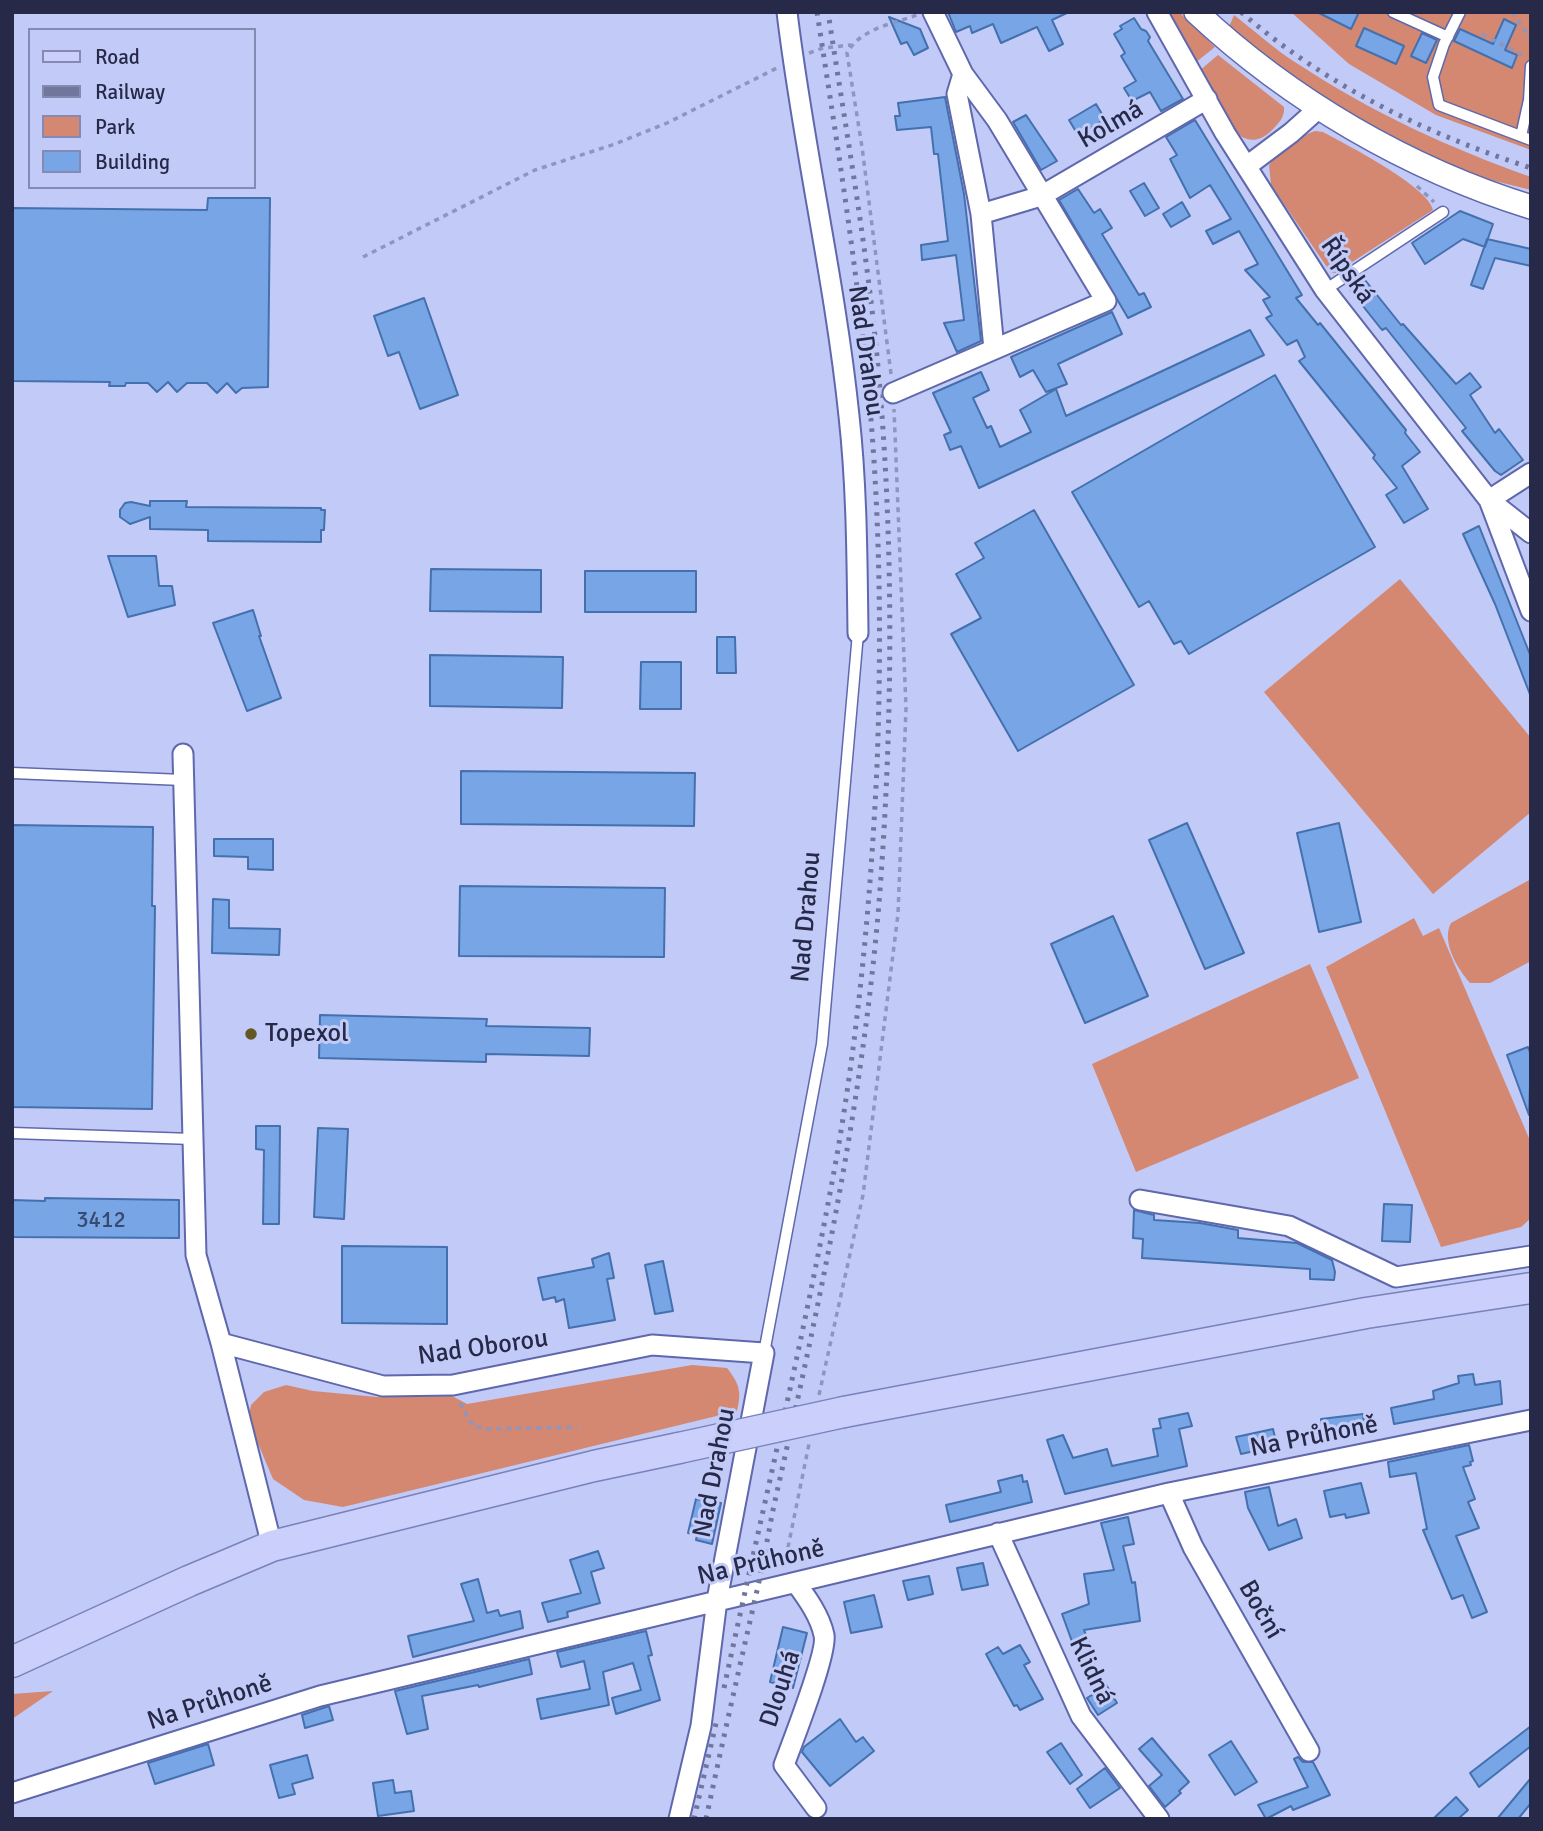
<!DOCTYPE html>
<meta charset="utf-8">
<style>
body{margin:0}
#map{position:relative;width:1543px;height:1831px;overflow:hidden;background:#c2caf8;font-family:Signika,sans-serif}
canvas{display:block}
.frame{position:absolute;inset:0;border:14px solid #262a48;pointer-events:none}
.legend{position:absolute;left:28px;top:28px;width:228px;height:161px;box-sizing:border-box;background:#c2caf8;border:2px solid #848ab2;margin:0;padding:9px 12px;list-style:none;font-size:21px;color:#262a48}
.legend li{display:flex;align-items:center;gap:14px;height:35px}
.legend b{width:35px;border:2px solid #848ab2}
</style>
<div id="map">
<canvas width="1543" height="1831"></canvas>
<div class="frame"></div>
<ul class="legend">
<li><b style="height:9px;background:#cad0fb"></b>Road</li>
<li><b style="height:9px;background:#70769c"></b>Railway</li>
<li><b style="height:19px;background:#d48771"></b>Park</li>
<li><b style="height:19px;background:#77a5e6"></b>Building</li>
</ul>
</div>
<script>
const c = document.querySelector('canvas').getContext('2d');
c.lineJoin = 'round';
function paint(path, color) { c.fillStyle = color; c.fill(path, 'evenodd'); }
function strokePath(path, color, width, dash) { c.strokeStyle = color; c.lineWidth = width; c.lineCap = dash ? 'butt' : 'round'; c.setLineDash(dash || []); c.stroke(path); }
function write(font, color, halo, rows, align = 'center') {
  c.font = font + ' Signika,sans-serif'; c.lineWidth = 6; c.setLineDash([]); c.textBaseline = 'middle'; c.strokeStyle = halo; c.fillStyle = color; for (const [text, x, y, turn = 0] of rows) {
    c.save(); c.translate(x, y); c.rotate((+turn || 0) * Math.PI / 180); c.textAlign = isNaN(turn) ? turn : align; if (halo) c.strokeText(text, 0, 0); c.fillText(text, 0, 0); c.restore();
  }
}
paint(new Path2D(`
 M1163,12H1179L1215,47L1195,63Z
 M1291,12H1531V150L1436,115L1349,64Z
 M1234,15C1255,31 1275,50 1298,64C1371,112 1449,148 1531,177V190L1467,174L1402,144L1287,74L1229,27Z
 M1218,55L1284,107C1285,117 1279,123 1272,130C1237,165 1213,97 1199,71Z
 M1315,131L1323,132C1345,144 1428,186 1433,210L1335,273H1331L1271,185L1269,165C1280,150 1298,137 1315,131Z
 M1400,579L1531,738V812L1433,894L1264,692Z
 M1531,879V961L1490,983H1470C1457,968 1441,941 1451,923Z
 M1414,918L1423,936L1439,928L1531,1143V1218L1521,1227L1441,1247L1326,967Z
 M1310,964L1359,1078L1136,1172L1092,1064Z
 M692,1365L727,1368C739,1383 742,1392 737,1411L343,1507L304,1500L273,1479L248,1420L251,1405L264,1392L286,1385L313,1391L377,1397L452,1396L467,1404Z
 M53,1691L12,1719V1694Z`), '#d48771');
const building = new Path2D(`
 M948,12H1069L1052,20L1063,44L1049,51L1037,27L1001,43L993,24L972,33L970,26L956,32Z
 M1317,12H1359L1351,29Z
 M889,17L920,29L928,48L914,55L907,42L901,44Z
 M1134,18L1141,29L1146,31L1150,37L1148,41L1183,99L1161,111L1150,92L1132,101L1124,88L1136,81L1121,56L1125,53L1114,34L1122,29L1120,26Z
 M1504,19L1516,25L1505,50L1517,55L1512,68L1454,41L1460,29L1493,44Z
 M1364,28L1404,46L1396,64L1356,46Z
 M1422,33L1437,40L1426,63L1411,56Z
 M945,97L964,194L981,341L957,352L944,323L964,320L956,255L922,260L921,245L948,241L938,154H934L931,127L897,130L895,116H900L898,103Z
 M1096,104L1105,119L1078,135L1069,120Z
 M1026,115L1057,161L1041,170L1013,122Z
 M1195,120L1302,295L1296,298L1318,325L1320,323L1406,430L1405,433L1420,452L1402,466L1428,509L1404,523L1386,495L1397,488L1373,458L1375,455L1299,361L1305,357L1297,340L1287,345L1266,318L1272,315L1263,300L1270,297L1245,270L1258,264L1239,231L1213,244L1206,231L1231,219L1210,185L1190,198L1170,159L1177,155L1166,137Z
 M1144,183L1159,208L1145,216L1130,191Z
 M1078,189L1094,213L1100,209L1112,228L1102,234L1139,295L1144,293L1151,307L1128,318L1059,200Z
 M208,198H270L268,387L242,388L236,393L227,383L217,393L207,383H187L177,392L168,382L157,392L148,383H126L125,386H109L110,382L12,381V208L207,210Z
 M1182,202L1190,216L1171,227L1163,214Z
 M1460,211L1493,224L1485,247L1463,239L1425,264L1412,243Z
 M1487,239L1531,249V266L1495,258L1483,289L1471,285Z
 M1361,275L1401,325L1403,324L1456,384L1470,373L1481,387L1470,395L1495,433L1499,429L1523,460L1501,475L1495,471L1462,431L1466,428L1386,328L1382,330L1347,286Z
 M424,298L458,395L420,409L399,352L388,356L374,316Z
 M1112,312L1122,334L1058,364L1067,384L1046,392L1033,370L1020,377L1011,357Z
 M1250,330L1264,355L979,488L961,446L950,450L944,435L951,432L933,393L981,372L989,390L973,398L987,428L991,426L1000,447L1031,432L1020,410L1056,389L1066,416Z
 M1275,375L1375,547L1189,654L1181,641L1174,644L1149,601L1139,607L1072,492Z
 M150,501H187L186,507L321,508V510H325L324,530H321V542L208,541V530L150,529V517L130,524L120,517V510L125,503L131,502L150,506Z
 M1034,510L1134,685L1018,751L951,634L981,618L956,574L984,558L975,543Z
 M1479,526L1531,657V697L1495,604L1463,534Z
 M108,556H156L159,586H172L175,605L128,617Z
 M431,569L541,570V612L430,611Z
 M585,571H696V612H585Z
 M253,610L261,636H259L281,698L247,711L213,623Z
 M717,637H735L736,673H717Z
 M430,655L563,657L562,708L430,706Z
 M641,662H681V709H640Z
 M461,771L695,773L694,826L461,824Z
 M1187,823L1244,953L1205,969L1149,840Z
 M1339,823L1361,922L1319,932L1297,833Z
 M12,825L153,827L152,906H155L152,1109L12,1107Z
 M214,839H273V870L248,869V857L214,856Z
 M460,886L665,888L664,957L459,956Z
 M213,899L229,900V928L280,929L279,955L212,953Z
 M1113,916L1148,996L1085,1023L1051,944Z
 M320,1015L487,1019L486,1026L590,1028L589,1056L486,1054V1062L319,1058Z
 M1528,1047L1531,1055L1529,1115L1507,1055Z
 M256,1126H280L279,1224H263L264,1150L256,1149Z
 M318,1128L348,1129L344,1219L314,1217Z
 M45,1198L179,1200V1238L12,1237V1200L45,1201Z
 M1384,1204L1412,1205L1410,1242L1382,1241Z
 M1134,1210L1154,1215V1220L1200,1223L1238,1230V1238L1297,1243L1332,1260L1335,1272L1334,1280L1310,1279V1269L1142,1258L1143,1239L1133,1238Z
 M342,1246L447,1247V1324L342,1323Z
 M609,1253L614,1278L607,1279L615,1320L569,1328L564,1299L556,1302L555,1297L543,1300L538,1278L594,1267L592,1259Z
 M663,1261L673,1311L655,1314L645,1265Z
 M1473,1374L1475,1385L1500,1381L1502,1404L1394,1424L1391,1408L1434,1399L1433,1391L1459,1383L1458,1376Z
 M1188,1413L1192,1426L1179,1429L1187,1466L1065,1494L1047,1440L1063,1435L1073,1458L1107,1449L1112,1466L1158,1456L1153,1429L1161,1428L1159,1419Z
 M1363,1414L1365,1431L1324,1437L1321,1419Z
 M1273,1429L1277,1446L1241,1454L1236,1437Z
 M1469,1445L1473,1461L1470,1462L1471,1465L1463,1467L1475,1499L1468,1502L1479,1528L1456,1536L1487,1612L1472,1618L1463,1595L1452,1599L1423,1530L1427,1529L1416,1473L1390,1477L1388,1462Z
 M1022,1475L1023,1482L1027,1481L1032,1502L950,1522L946,1505L1001,1492L998,1481Z
 M1361,1483L1369,1513L1346,1518L1345,1514L1330,1517L1324,1491Z
 M1269,1487L1278,1526L1296,1519L1302,1538L1269,1550L1248,1508L1245,1492Z
 M696,1499L721,1503L712,1544L696,1540L697,1535L688,1533Z
 M1128,1517L1134,1544L1123,1546L1132,1583L1135,1582L1140,1621L1084,1630L1089,1642L1074,1647L1062,1614L1089,1604L1084,1574L1114,1570L1101,1523Z
 M598,1551L604,1568L591,1572L600,1603L567,1612L568,1617L548,1622L542,1603L581,1593L570,1560Z
 M983,1563L988,1585L962,1590L957,1568Z
 M929,1576L933,1594L908,1600L903,1581Z
 M478,1579L487,1613L498,1610L500,1616L520,1611L523,1628L413,1657L408,1636L474,1621L461,1584Z
 M874,1595L882,1627L851,1633L844,1602Z
 M783,1627L807,1633L793,1688L770,1682Z
 M646,1631L652,1655L648,1656L660,1700L616,1714L612,1698L641,1690L633,1663L603,1672L609,1705L541,1719L537,1699L590,1689L584,1661L561,1667L557,1652Z
 M1020,1645L1030,1662L1024,1665L1043,1699L1020,1710L1017,1705L1014,1706L986,1654L998,1647L1003,1654Z
 M1089,1656L1117,1703L1098,1715L1087,1698L1095,1693L1081,1660Z
 M529,1659L532,1674L479,1687L478,1685L422,1696L428,1729L407,1734L395,1691Z
 M329,1706L333,1720L305,1728L302,1715Z
 M840,1719L856,1742L863,1737L874,1751L830,1786L802,1752L804,1747Z
 M1531,1726V1746L1479,1787L1470,1773Z
 M1152,1738L1189,1782L1179,1791L1181,1793L1165,1807L1149,1786L1162,1775L1139,1749Z
 M1231,1741L1257,1782L1235,1795L1209,1755Z
 M1061,1743L1082,1775L1070,1784L1047,1752Z
 M208,1744L214,1765L155,1784L148,1763Z
 M307,1755L313,1778L292,1784L295,1794L279,1798L270,1765Z
 M1298,1757L1303,1762H1313L1330,1795L1293,1810L1291,1806L1266,1819L1258,1805L1308,1787L1294,1759Z
 M1105,1768L1120,1788L1090,1808L1077,1789Z
 M1531,1778V1803L1518,1819H1497Z
 M393,1780L395,1793L411,1791L414,1811L378,1816L373,1783Z
 M1456,1797L1468,1810L1458,1819H1433Z`);
paint(building, '#77a5e6');
strokePath(building, '#4470ad', 2);
const service = new Path2D(`
 M1393,12L1448,37
 M1460,12L1444,44L1433,77L1439,105L1531,140
 M1521,136L1529,100L1531,66
 M1325,290L1443,212
 M12,773L183,780
 M12,1133L193,1139
 M764,1353L822,1044L858,633`);
const minor = new Path2D(`
 M787,12C803,147 835,280 849,416C857,488 857,561 858,633
 M1157,12L1225,133L1325,290L1489,500L1531,533
 M963,74L957,94L981,214L994,349
 M1247,166L1291,133L1319,108
 M981,214L1041,196L1207,99
 M893,393L1106,301L997,120L963,74L933,12
 M1531,473L1489,500L1531,611
 M183,754L196,1255L221,1343L383,1386L453,1385L652,1345L764,1353L717,1600L701,1726L679,1819
 M1140,1200L1289,1226L1396,1277L1531,1256
 M221,1343L272,1546
 M1169,1493L1193,1547L1309,1751
 M998,1533L1081,1716L1159,1819
 M796,1583C807,1598 820,1616 824,1635C828,1652 792,1743 784,1765L816,1808
 M12,1793L320,1696L1169,1493L1531,1420`);
const tertiary = new Path2D(`
 M1196,12C1290,100 1408,169 1531,207`);
const primary = new Path2D(`
 M844,1412L1366,1313L1531,1288
 M12,1662L189,1581L272,1546L594,1466L679,1448`);
strokePath(service, '#5f68ac', 13);
strokePath(minor, '#5f68ac', 23);
strokePath(tertiary, '#5f68ac', 26);
strokePath(primary, '#7982ba', 33);
strokePath(new Path2D(`
 M1512,12L1531,40
 M1482,34L1524,56
 M809,53L823,48L851,45
 M1417,186L1434,202
 M363,257L535,170L615,144L667,123L777,68
 M891,374L862,147L847,53C860,29 892,24 917,15
 M819,1395L863,1195L898,914L906,708L894,409
 M460,1403L473,1426L488,1429L577,1427
 M784,1567L809,1444`), '#8e95be', 3.5, [5, 5]);
strokePath(service, '#fff', 10);
strokePath(minor, '#fff', 19);
strokePath(tertiary, '#fff', 23);
strokePath(primary, '#cad0fb', 30);
strokePath(new Path2D(`
 M1241,12C1326,86 1425,133 1531,168
 M724,1688C762,1511 805,1334 837,1155C859,1027 871,896 877,766C882,633 880,499 866,366C854,248 835,130 817,12
 M694,1819L717,1719
 M706,1819C722,1744 739,1669 756,1595C763,1565 768,1535 774,1505C822,1293 868,1080 882,862C893,698 893,532 878,367C867,248 846,130 828,12`), '#70769c', 5, [3.5, 7]);
const primaryBridge = new Path2D(`
 M679,1448L844,1412`);
strokePath(primaryBridge, '#7982ba', 33, []);
strokePath(primaryBridge, '#cad0fb', 30);
for (const [x, y, r, color] of [
 [251,1034,7,"#635824"]
]) { const dot = new Path2D(); dot.arc(x, y, r, 0, 2 * Math.PI); c.fillStyle = color; c.fill(dot); strokePath(dot, '#c2caf8', 2.5); }
write('23px', '#3a4970', null, [
 ["3412",101,1221]
]);
write('26px', '#262a48', '#c2caf8', [
 ["Kolmá",1111,125,-30],
 ["Řípská",1347,271,55],
 ["Nad Drahou",865,351,82],
 ["Nad Drahou",807,917,-85],
 ["Nad Oborou",483,1348,-8],
 ["Na Průhoně",1314,1437,-11],
 ["Nad Drahou",715,1473,-79],
 ["Na Průhoně",761,1563,-13],
 ["Boční",1260,1610,60],
 ["Klidná",1091,1671,64],
 ["Dlouhá",781,1689,-72],
 ["Na Průhoně",210,1703,-18]
]);
write('26px', '#262a48', '#c2caf8', [
 ["Topexol",265,1034]
], 'left');
</script>
